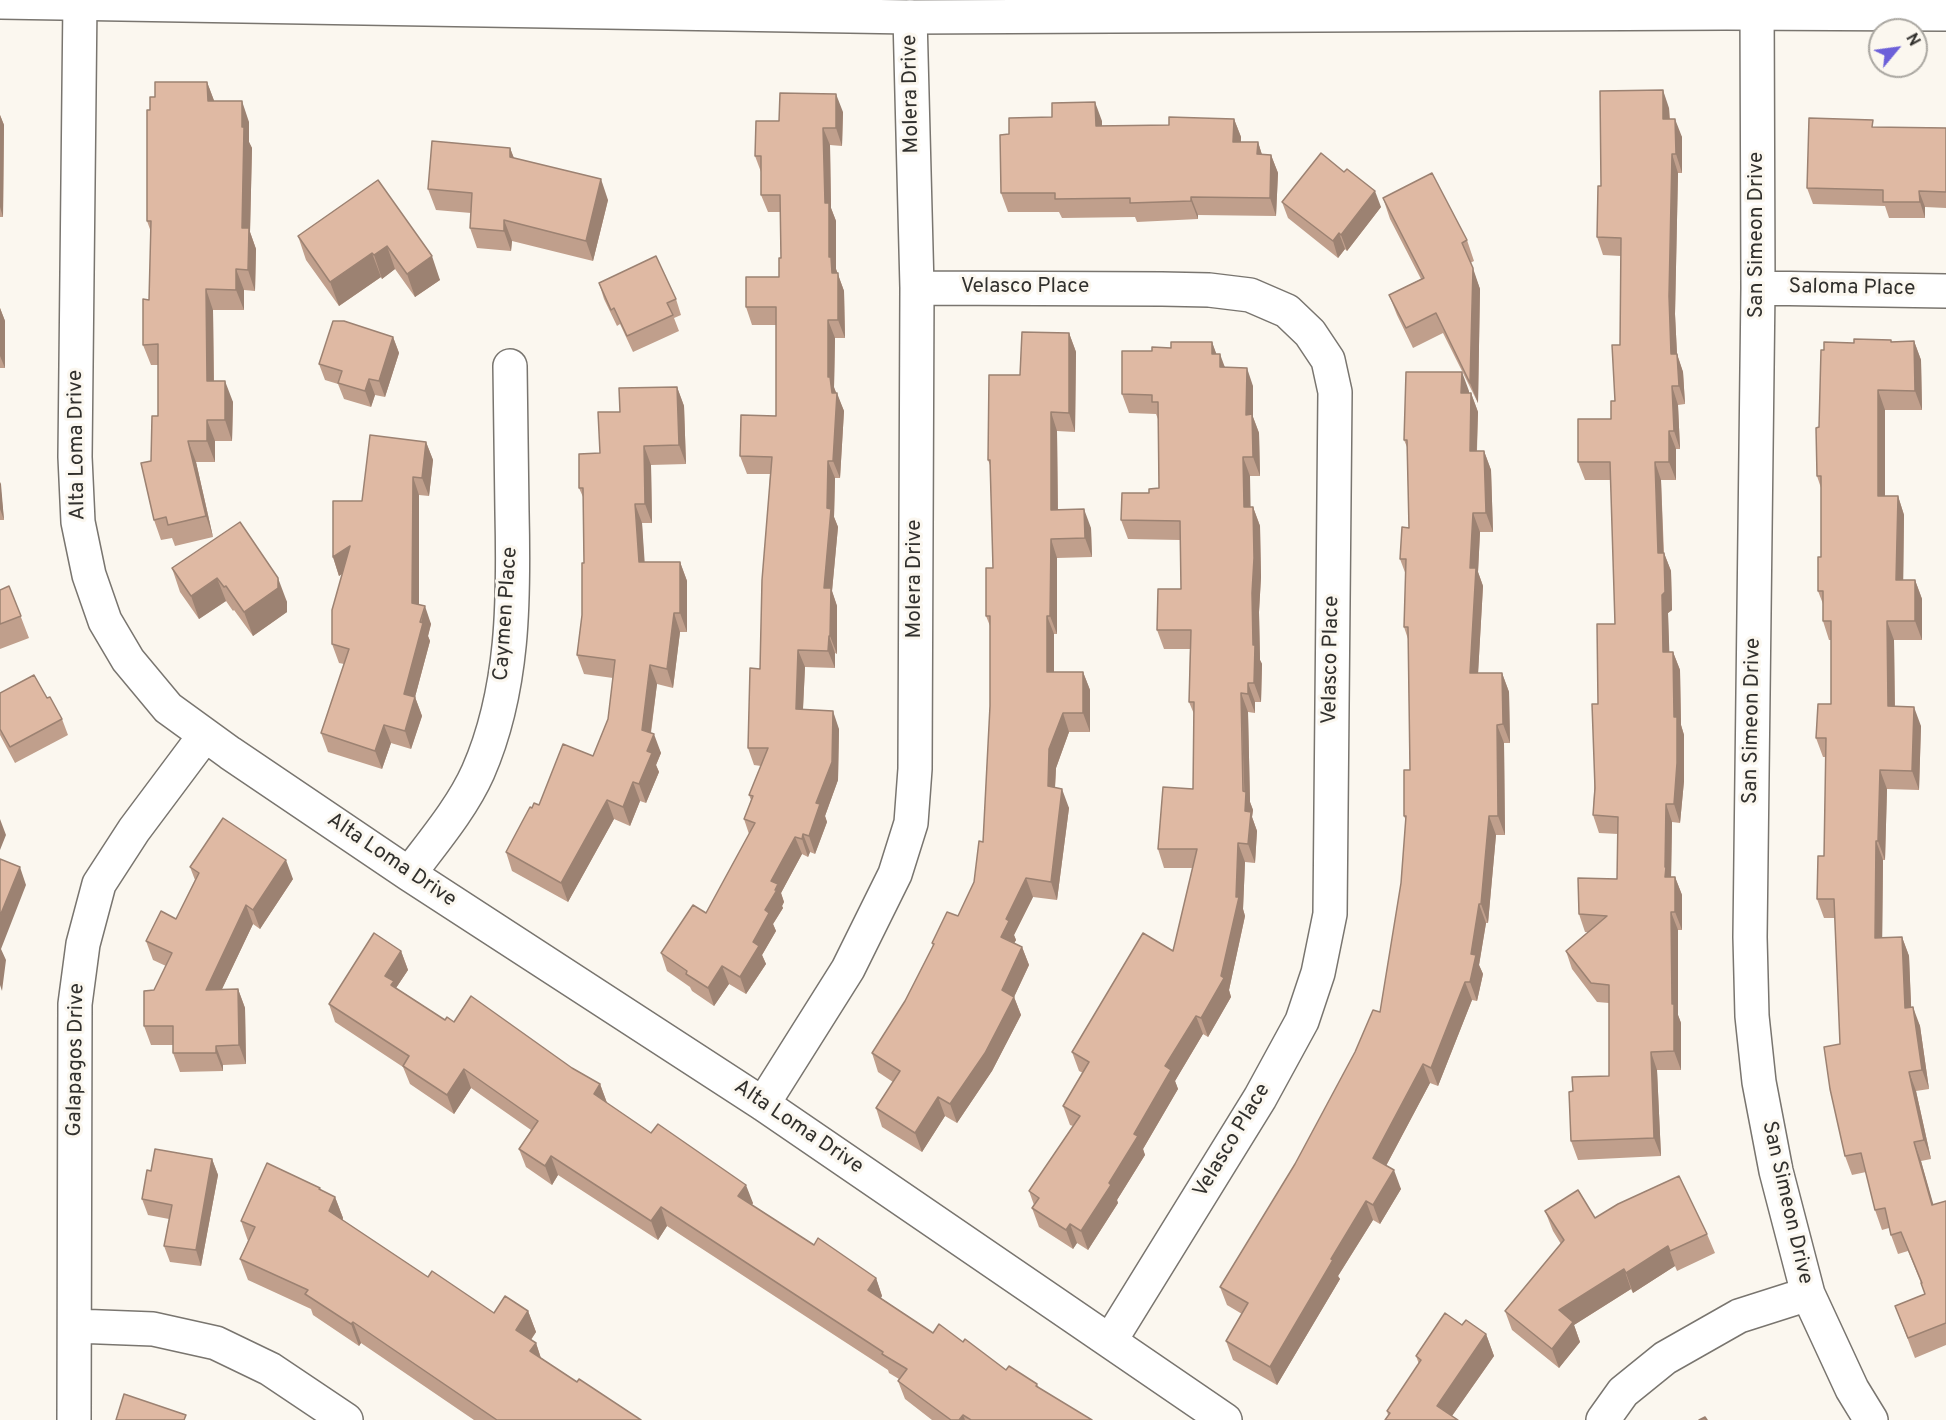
<!DOCTYPE html>
<style>
body{margin:0}
#map{position:relative;width:1946px;height:1420px;overflow:hidden;background:#fbf7ef;font-family:Overpass,sans-serif}
canvas{display:block}
.north{position:absolute;left:1868px;top:18px;width:60px;height:60px;box-sizing:border-box;background:#fbf7ef;border:2px solid #aaa7a1;border-radius:50%;rotate:61deg;font-size:16px;font-weight:700;line-height:24px;text-align:center;color:#31302d}
.north::after{content:'';display:block;margin:auto;width:21px;height:27px;background:#6c60d9;clip-path:polygon(50% 0,100% 100%,50% 72%,0 100%)}
</style>
<div id="map">
<canvas width="1946" height="1420"></canvas>
<div class="north">N</div>
</div>
<script>
const c = document.querySelector('canvas').getContext('2d');
c.lineJoin = 'round';
function strokePath(path, color, width, dash) { c.strokeStyle = color; c.lineWidth = width; c.lineCap = dash ? 'butt' : 'round'; c.setLineDash(dash || []); c.stroke(path); }
function paint(path, color) { c.fillStyle = color; c.fill(path, 'evenodd'); }
function write(font, color, halo, rows, align = 'center') {
  c.font = font + ' Overpass,sans-serif'; c.lineWidth = 6; c.setLineDash([]); c.textBaseline = 'middle'; c.strokeStyle = halo; c.fillStyle = color; for (const [text, x, y, turn = 0] of rows) {
    c.save(); c.translate(x, y); c.rotate((+turn || 0) * Math.PI / 180); c.textAlign = isNaN(turn) ? turn : align; if (halo) c.strokeText(text, 0, 0); c.fillText(text, 0, 0); c.restore();
  }
}
const minor = new Path2D(`
 M80,0L75,457L78,522L89,575L105,621L128,660L168,708L230,753L409,874L763,1104L1225,1420
 M1757,0L1758,288L1750,937L1752,1016L1759,1082L1776,1171L1808,1294L1852,1389L1871,1420
 M917,288L1162,289L1209,290L1250,295L1287,311L1310,333L1328,360L1335,392L1330,914L1318,973L1302,1021L1260,1098L1110,1341
 M1758,288L1946,291
 M409,874C433,842 462,808 478,772C514,690 514,599 512,512C511,463 511,415 510,366
 M763,1104L848,969L895,874L911,823L915,769L917,288L910,17
 M75,1326L153,1329L216,1343L270,1369L346,1420
 M74,1420L75,1004L83,944L99,884L134,830L205,735
 M1603,1420L1623,1392L1665,1358L1739,1316L1808,1294`);
const tertiary = new Path2D(`
 M0,2L910,17L1726,13L1946,14`);
strokePath(minor, '#79756f', 36);
strokePath(tertiary, '#79756f', 36);
strokePath(minor, '#fff', 33);
strokePath(tertiary, '#fff', 33);
paint(new Path2D(`
 M207,82L214,101L249,122V142L252,148L250,232L256,249L255,291L244,290V310H213L214,381L233,402L232,441H215V462H196L213,537L175,546L172,538L161,540L154,520L151,461L158,416V365H151L143,345L149,300L151,232L147,221L150,110L155,97Z
 M1669,108L1670,119L1682,137V173H1678L1675,314L1677,354L1683,372L1685,404L1678,405L1680,449H1676V480H1661L1664,553L1671,571L1672,610L1668,613L1669,652H1673L1680,670L1681,725L1684,735V781L1680,823L1672,822L1671,877H1675L1682,895V930H1678V1015L1681,1023V1070H1657L1661,1156L1578,1160L1571,1141L1573,1091L1609,1076V1003L1597,1002L1572,969L1566,951L1588,932H1585L1579,914L1617,879L1618,834L1599,833L1593,815L1598,704L1615,624L1611,480H1585L1578,462L1611,419L1615,401L1620,345L1621,256L1603,255L1597,237L1601,186Z
 M843,112L842,146L830,145L831,208L836,221V269L844,291L845,338H835L834,388L844,411L840,478H835L834,517L838,527L832,591L837,606V654L835,653V668L805,667L803,710L839,729L838,780L825,816L827,822L815,854L810,852L808,857L802,854L781,893L784,902L782,906L783,908L773,924L776,931L762,955L766,964L746,994L729,984L714,1006L692,991L690,987L667,971L661,953L706,913L749,834L744,819L751,800L749,795L761,766L754,765L748,748L760,669L770,474H747L740,456L776,416V325H752L746,307L779,277L781,258L780,212H768L761,195V172L755,156L779,121Z
 M0,115L4,125L3,217H0Z
 M1234,119L1241,137V142H1258L1262,155H1271L1278,173L1276,216L1198,215V219L1137,222L1135,217L1062,218L1059,212H1008L1001,193L1009,134L1102,121V126L1169,125Z
 M1875,127L1946,128V208L1925,207V218H1889L1885,206L1813,204L1807,188Z
 M510,148L514,158L608,200L593,261L512,241L511,251L477,248L470,228L471,213L436,210L428,189Z
 M1344,172L1381,207L1347,251L1345,249L1338,258L1288,218L1282,202Z
 M378,180L440,280L415,297L395,269L382,279L381,277L339,306L306,260L298,236Z
 M1383,198L1467,240L1474,261L1470,263L1480,289L1478,403L1443,333L1413,348L1397,315L1389,295L1421,279L1390,219Z
 M599,283L676,299L681,315L674,318L679,331L633,352L620,324L617,326L604,299Z
 M0,308L5,321V368H0Z
 M1069,333L1076,352L1075,432L1057,431L1058,510L1091,528L1092,557L1057,558V634H1054V672H1083L1090,690V732H1069L1056,768L1055,788L1069,808L1057,900L1033,897L1014,935L1016,940L1014,943L1022,947L1029,965L1014,997L1021,1015L992,1071L957,1123L945,1116L922,1152L882,1127L876,1108L893,1082L878,1072L872,1053L905,1001L933,946L932,943L958,916L974,882L983,842L990,706V626L986,616L993,568L990,465L988,460L1020,375Z
 M393,337L399,353L385,397L375,395L371,407L344,399L338,384L325,380L319,364Z
 M1914,341L1921,360L1922,410H1885V496H1898L1904,515L1903,580H1915L1922,599V640H1894L1895,707L1921,726L1919,790L1887,789L1885,860H1883L1882,938L1902,937L1909,956L1911,1007L1920,1026L1929,1089L1916,1091L1931,1159L1921,1161L1933,1205L1946,1201V1345L1915,1358L1895,1306L1925,1294L1921,1283L1908,1251L1898,1254L1891,1235L1889,1228L1882,1230L1875,1210L1866,1172L1852,1175L1845,1156L1835,918H1824L1817,899L1824,856L1826,757H1823L1816,738L1831,704V640H1829L1823,621V604L1818,591L1821,557V488L1817,476L1819,427L1891,342Z
 M1212,342L1216,354L1225,367L1253,386V417L1259,433L1260,476H1250V507H1253L1260,526L1261,577L1259,612L1260,660L1262,664L1261,702H1255V713L1248,712L1250,802L1253,810L1252,817L1257,831L1255,863L1245,862L1243,909L1245,916L1229,990L1231,997L1208,1037L1203,1034L1175,1081L1178,1089L1143,1149L1145,1155L1117,1200L1118,1203L1088,1250L1077,1243L1073,1249L1039,1227L1032,1208L1034,1205L1029,1191L1073,1126L1070,1125L1063,1106L1083,1073L1079,1071L1072,1052L1173,951L1193,868H1164L1158,849L1193,789L1194,714L1189,702L1190,649H1164L1157,630L1181,589L1180,540L1128,539L1121,520L1149,493L1159,488L1158,419L1156,414L1129,413L1122,394L1152,351Z
 M677,387L684,406L686,464L651,465L652,523H642L644,562H680L687,581V632H680L673,688L657,684L651,733L661,753L656,765L659,772L646,803L640,801L630,826L614,819L568,902L512,871L506,852L532,808L539,805L593,756L608,719L613,678L584,674L577,655L582,615L584,563L583,497L579,488L600,453L620,412Z
 M1469,391V393H1471L1478,412L1477,451H1484L1491,470L1493,532H1480L1478,572L1483,586L1478,673H1502L1509,692L1510,743H1504L1505,835H1496L1488,923H1486L1479,965L1483,974L1477,1001L1472,1000L1438,1086L1430,1083L1386,1166L1401,1189L1380,1224L1373,1220L1338,1276L1340,1279L1277,1385L1233,1360L1226,1341L1242,1314L1227,1305L1220,1287L1295,1164L1380,1012L1401,883L1406,821L1404,816L1410,770L1408,639L1404,627L1406,575L1400,559L1409,528L1407,447L1404,440Z
 M426,442L433,460L429,496L419,495V604L431,624L428,636L430,641L415,697L422,716L411,749L391,743L382,769L328,752L321,733L344,664L339,663L332,644L342,574L339,576L333,557L362,501Z
 M0,482L4,520H0Z
 M240,522L287,602V612L253,636L234,610L233,611L226,601L199,619L180,592L172,568Z
 M9,586L29,638L0,649V590Z
 M0,693L47,698L62,719L68,735L15,763L0,735Z
 M190,867L293,879L260,929L253,924L222,989H238L245,1008L246,1064L223,1065V1071L180,1072L173,1053V1045H151L144,1026L154,990L166,966L153,960L146,941L176,919L195,880Z
 M401,951L408,970L396,988L445,1020L454,1022L572,1068L600,1084L607,1103L753,1203L752,1205L814,1245L876,1278L882,1296L881,1298L933,1333L963,1342L1006,1370L1037,1384L1039,1388L1092,1420H932L905,1399L898,1381L899,1379L889,1373L888,1370L667,1226L658,1240L558,1175L552,1185L526,1167L519,1149L531,1130L471,1088L454,1114L410,1084L403,1067L335,1022L329,1004Z
 M212,1159L218,1175L201,1266L170,1262L164,1246L169,1219L148,1215L142,1199L151,1171Z
 M320,1188V1190L335,1197L343,1218V1220L428,1277L494,1313L528,1311L536,1332L531,1340L536,1343L541,1358L577,1382L641,1420H474L361,1343L359,1346L313,1315L311,1309L248,1280L240,1259L248,1241L241,1221Z
 M1545,1211L1707,1234L1715,1253L1677,1271L1675,1266L1633,1293L1631,1289L1574,1325L1580,1342L1559,1368L1512,1330L1505,1311L1561,1244L1553,1231Z
 M1462,1325L1486,1334L1494,1356L1452,1416L1388,1415L1387,1411L1419,1364L1416,1356Z`), '#c09f8c');
paint(new Path2D(`
 M207,82L215,103L208,101Z
 M1663,90L1669,108L1670,137L1663,119Z
 M836,94L843,112L842,146L836,128Z
 M242,101L249,122V142L252,148L250,232L256,249L255,291L248,270L242,228Z
 M1095,102L1102,121V145L1096,126Z
 M0,115L4,125L3,217L0,207Z
 M1234,119L1241,137L1240,160L1233,142Z
 M1675,119L1682,137V173L1676,154Z
 M823,128L830,145L831,208L836,221V269L844,291L845,338L838,320L829,257L825,203Z
 M1258,142L1264,161L1257,154Z
 M510,148L518,169L510,157Z
 M1672,154L1678,173L1675,314L1677,354L1683,372L1685,404L1679,386L1671,354L1669,296Z
 M1271,155L1278,173L1276,216L1270,198Z
 M601,179L608,200L593,261L586,241Z
 M1375,191L1381,207L1347,251L1341,235Z
 M1919,191L1925,207V218L1920,202Z
 M1191,197L1198,215V219L1191,201Z
 M504,220L512,241L511,251L504,231Z
 M1339,233L1345,249L1338,258L1333,241Z
 M387,246L395,269L382,279L374,255Z
 M372,253L381,277L339,306L330,282Z
 M432,256L440,280L415,297L407,274Z
 M1473,268L1480,289L1478,403L1470,383Z
 M236,269L244,290V310L236,290Z
 M206,289L213,310L214,402L207,381Z
 M0,308L5,321V368L0,356Z
 M828,320L835,338L834,387L837,395V393L844,411L840,478L833,461L832,393L828,377Z
 M1069,333L1076,352L1075,432L1069,413Z
 M393,337L399,353L385,397L379,381Z
 M1914,341L1921,360L1922,410L1915,391Z
 M1212,342L1219,361L1212,354Z
 M1220,354L1227,373L1220,367Z
 M1247,368L1253,386V417L1259,433L1260,476L1253,457L1246,415Z
 M1462,372L1469,391L1468,412L1461,393Z
 M369,379L375,395L371,407L365,391Z
 M225,381L233,402L232,441L225,420Z
 M1672,386L1678,405L1680,449L1674,431Z
 M677,387L684,406L686,464L679,445Z
 M1878,390L1885,410V515L1878,496Z
 M1471,393L1478,412L1476,470L1470,451Z
 M1051,412L1057,431L1058,529L1051,510Z
 M207,420L215,441V462L207,441Z
 M1669,431L1676,449V480L1669,462Z
 M188,441L196,462L213,537L206,516Z
 M426,442L433,460L429,496L422,478Z
 M644,446L651,465L652,523L645,504Z
 M1484,451L1491,470L1493,532L1486,513Z
 M1243,457L1250,476L1251,526L1244,507Z
 M828,461L835,478L834,517L838,527L832,591L837,606V654L830,636L824,588L827,508Z
 M1655,462L1661,480L1664,571L1658,553Z
 M413,477L419,495V621L412,603Z
 M0,482L1,484L4,520L0,509Z
 M1898,496L1904,515L1903,599L1896,580Z
 M635,504L642,523L646,581L639,562Z
 M1253,507L1260,526L1261,577L1259,612L1260,660L1262,664L1261,702L1254,683L1252,593Z
 M1084,509L1091,528L1092,557L1085,538Z
 M1473,513L1480,532L1478,572L1483,586L1477,692L1470,673V568Z
 M1051,539L1057,558V634L1050,616Z
 M350,546L356,564L339,576L333,557Z
 M1664,553L1671,571L1672,610L1668,613L1670,670L1663,652L1662,595Z
 M680,562L687,581V632L680,613Z
 M217,578L226,601L199,619L191,596Z
 M278,578L287,602V612L253,636L244,612Z
 M1915,580L1922,599V640L1915,621Z
 M425,606L431,624L428,636L430,641L411,712L415,697L422,716L411,749L405,731L404,694Z
 M674,613L680,632L673,688L667,669Z
 M1047,616L1054,634V690L1047,672Z
 M1887,621L1894,640L1895,726L1888,706Z
 M829,636L835,653V668L828,651Z
 M798,650L805,667L802,727L796,709Z
 M1673,652L1680,670L1681,725L1684,735V781L1680,823L1674,804Z
 M650,665L657,684L649,745L654,734L661,753L656,765L659,772L646,803L639,784L647,751L642,730Z
 M1083,672L1090,690V732L1083,713Z
 M1502,673L1509,692L1510,743L1503,724Z
 M1248,683L1255,702V713L1248,694Z
 M1241,693L1248,712L1250,802L1253,810L1252,817L1257,831L1255,863L1248,844L1245,811Z
 M1914,707L1921,726L1919,790L1912,771Z
 M833,711L839,729L838,780L825,816L827,822L815,854L809,836L816,803Z
 M1063,713L1069,732L1056,768L1054,805L1048,786L1049,749Z
 M384,725L391,743L382,769L375,751Z
 M1497,725L1504,743L1505,835L1498,816Z
 M1880,770L1887,789L1885,860L1878,841Z
 M633,782L640,801L630,826L623,807Z
 M1062,789L1069,808L1057,900L1051,882Z
 M607,800L614,819L568,902L561,883Z
 M1666,804L1672,822L1671,882L1665,877V867Z
 M1489,816L1496,835L1488,923L1481,904Z
 M0,819L6,835L0,850Z
 M803,834L810,852L808,857L802,839Z
 M795,837L802,854L781,893L784,902L782,906L783,908L773,924L776,931L762,955L766,964L746,994L740,977L765,910L771,881Z
 M1876,841L1883,860L1882,957L1875,938Z
 M1238,843L1245,862L1243,909L1245,916L1229,990L1231,997L1208,1037L1201,1018L1221,976L1236,897Z
 M286,860L293,879L260,929L253,910Z
 M20,867L26,885L1,949L6,960L2,991L0,985V916Z
 M1675,877L1682,895V930L1675,912Z
 M1026,878L1033,897L1014,935L1016,940L1008,955L1001,937L1006,919Z
 M1479,904L1486,923L1479,965L1483,974L1477,1001L1470,982L1471,954Z
 M246,905L253,924L213,1008L206,990Z
 M1671,912L1678,930V1015L1681,1023V1070L1674,1051L1672,1004Z
 M1902,937L1909,956L1912,1027L1905,1008Z
 M1022,947L1029,965L1014,997L1021,1015L992,1071L957,1123L950,1104Z
 M401,951L408,970L396,988L397,1004L385,976Z
 M722,966L729,984L714,1006L708,988Z
 M1465,982L1472,1000L1438,1086L1431,1068Z
 M238,989L245,1008L246,1064L239,1045Z
 M1913,1007L1920,1026L1929,1089L1922,1070Z
 M1196,1016L1203,1034L1175,1081L1178,1089L1143,1149L1145,1155L1117,1200L1118,1203L1088,1250L1081,1231L1109,1183L1134,1134L1165,1066Z
 M216,1046L223,1065V1071L216,1053Z
 M1651,1052L1657,1070L1661,1156L1654,1138Z
 M1423,1064L1430,1083L1380,1177L1373,1158Z
 M464,1069L471,1088L454,1114L447,1095Z
 M1909,1072L1916,1091L1931,1159L1924,1140Z
 M600,1084L607,1103L594,1094Z
 M938,1097L945,1116L922,1152L915,1133Z
 M1914,1142L1921,1161L1939,1224L1932,1205Z
 M551,1156L558,1175L552,1185L545,1166Z
 M212,1159L218,1175L201,1266L196,1250Z
 M1394,1170L1401,1189L1380,1224L1373,1205Z
 M746,1185L753,1203L745,1215L738,1196Z
 M335,1197L343,1218L337,1232L329,1211Z
 M1366,1201L1373,1220L1338,1276L1340,1279L1277,1385L1270,1367L1331,1259Z
 M661,1207L667,1226L658,1240L651,1221Z
 M1070,1224L1077,1243L1073,1249L1066,1230Z
 M1668,1246L1675,1266L1633,1293L1626,1273Z
 M1624,1269L1631,1289L1574,1325L1580,1342L1559,1368L1552,1349L1559,1310Z
 M876,1278L882,1296L874,1308L868,1290Z
 M528,1311L536,1332L523,1351L516,1330Z
 M353,1322L361,1343L359,1346L351,1324Z
 M1486,1334L1494,1356L1449,1420L1437,1406Z
 M536,1343L543,1365L530,1351Z
 M963,1415L965,1420H959Z`), '#9c8272');
const building = new Path2D(`
 M155,82H207L208,101H242V127H244L242,228H249L248,270L236,269V290L206,289L207,381H225V420H207V441H188L206,516L168,525L166,517L154,520L141,463L151,461L152,416H158V344L143,345V299L149,300L151,221H147V110H150V97H155Z
 M1663,90V119H1675L1676,154H1672L1669,296L1671,354H1677L1679,386H1672L1674,431H1669V462H1655L1658,553H1664L1665,592L1662,595L1663,652H1673L1674,717H1677V763L1674,804H1666L1665,867H1666L1665,877H1675V912H1671L1672,1004H1674V1051L1651,1052L1654,1138L1571,1141L1569,1092L1573,1091L1572,1077L1609,1076V985L1591,983L1566,951L1607,916L1579,914L1578,878L1617,879L1618,817L1593,815L1595,788L1592,704H1598L1597,624H1615L1610,462H1578V419H1611V401H1615L1612,345H1620L1621,238L1597,237L1598,186H1601L1600,91Z
 M780,93L836,94V128H823L825,203H829V257H831L832,273H838V320H828V377H830L832,393H837L833,461H828L827,508L831,509L824,588H831L830,636H829L828,651L798,650L796,709L833,711L832,762L816,803L820,804L809,836L803,834L802,839L795,837L771,881L778,884L775,890H777L765,910L769,913L753,942L759,946L740,977L722,966L708,988L686,974L687,971L661,953L693,905L706,913L755,823L744,819L753,796L749,795L768,748H748L750,668L760,669L762,580L772,457L740,456L741,415L776,416V307H746V277H779V258H781L780,195H761V156H755L756,121H779Z
 M1095,102L1096,126L1169,125V117L1234,119L1233,142H1258L1257,154L1271,155L1270,198L1191,197V201L1130,203V198L1055,199V193H1001L1000,135L1009,134V118L1052,117V103Z
 M1809,118L1873,120L1872,127L1946,128V192L1919,191L1920,202H1883V190L1807,188Z
 M432,141L510,148V157L601,179L586,241L504,220V231L470,228L472,193L428,189Z
 M1321,153L1344,172L1347,169L1375,191L1341,235L1339,233L1333,241L1282,202Z
 M1432,173L1467,240L1462,243L1473,268L1470,383L1436,313L1406,328L1389,295L1424,278L1383,198Z
 M378,180L432,256L407,274L387,246L374,255L372,253L330,282L298,236Z
 M656,256L676,299L667,303L673,315L627,336L614,308L611,310L599,283Z
 M333,321H344L393,337L379,381L369,379L365,391L338,383L342,371L319,364Z
 M1022,332L1069,333V413L1051,412V510L1084,509L1085,538L1051,539L1050,616H1047V672H1083V713H1063L1049,749L1048,786L1062,789L1051,882L1026,878L1006,919L1009,921L1001,937L1022,947L1002,990L1014,997L985,1053L950,1104L938,1097L915,1133L876,1108L900,1071L872,1053L905,1001L934,944L932,943L947,912L958,916L974,882L979,841L983,842L990,706V616H986V568H993L990,460H988L989,375H1020Z
 M1854,339L1891,340V342L1914,341L1915,391L1878,390V496H1898L1896,580H1915V621H1887L1888,706L1914,707L1912,771L1880,770L1878,841H1876L1875,938L1902,937L1905,1008L1913,1007L1922,1070L1909,1072L1924,1140L1914,1142L1932,1205L1946,1201V1323L1908,1338L1895,1306L1925,1294L1921,1283H1922L1901,1232L1891,1235L1885,1208L1875,1210L1861,1153L1845,1156L1830,1089L1824,1047L1840,1044L1834,899H1817L1818,856H1824L1826,738H1816L1818,704H1831V621H1823V591H1818V557H1821V476H1817L1816,428L1819,427L1821,350H1824V342L1854,343Z
 M1171,342H1212V354H1220V367L1247,368L1246,415L1252,414L1253,457H1243L1244,507H1253L1254,558L1252,593L1253,645H1255L1254,683H1248V694L1241,693L1243,791L1246,792L1245,811L1251,812L1248,844L1238,843L1236,897H1239L1221,976L1224,978L1201,1018L1196,1016L1165,1066L1171,1070L1134,1134L1138,1136L1109,1183L1111,1185L1081,1231L1070,1224L1066,1230L1032,1208L1039,1198L1029,1191L1080,1116L1063,1106L1089,1062L1072,1052L1143,933L1173,951L1197,849H1158L1163,787L1193,789L1194,702H1189L1191,630H1157L1158,589H1181L1180,521L1121,520L1122,493H1149V489L1159,488L1158,402H1152V395L1122,394V351H1152V347L1171,348Z
 M1406,372H1462L1461,393H1471L1470,451H1484L1486,513H1473L1470,568H1476L1470,673H1502L1503,724L1497,725L1498,816H1489L1481,904H1479L1471,954L1476,955L1470,982H1465L1431,1068L1423,1064L1373,1158L1394,1170L1373,1205L1366,1201L1331,1259L1333,1260L1270,1367L1226,1341L1248,1303L1220,1287L1295,1164L1355,1052L1373,1010L1380,1012L1401,883L1406,816H1404V770H1410L1408,627H1404L1406,559H1400L1402,527L1409,528L1407,440H1404Z
 M677,387L679,445L644,446L645,504H635L639,562H680V613H674L667,669L650,665L642,730L654,734L647,751L652,753L639,784L633,782L623,807L607,800L561,883L506,852L530,807L532,808L534,803L539,805L563,744L593,756L608,719L615,660L577,655L582,615V563H584L583,488H579V454L600,453L598,412H620L619,388Z
 M370,435L426,442L422,478L413,477L412,603L425,606L420,622L423,623L404,694L415,697L405,731L384,725L375,751L321,733L349,649L332,644V610L350,546L333,557V501H362Z
 M240,522L278,578V588L244,612L226,586L224,587L217,578L191,596L172,568Z
 M9,586L21,616L0,624V590Z
 M34,675L47,698L50,697L62,719L10,747L0,729V693Z
 M223,818L286,860L253,910L246,905L206,990L238,989L239,1045L216,1046V1053H173V1026H144V991L154,990L172,953L146,941L161,911L176,919L199,873L190,867Z
 M0,859L20,867L0,916Z
 M374,933L401,951L385,976L394,981L391,985L445,1020L447,1017L454,1022L471,996L572,1068L600,1084L594,1094L651,1133L658,1124L746,1185L738,1196L814,1245L818,1238L876,1278L868,1290L933,1333L939,1324L963,1342L965,1339L1006,1370L1009,1366L1037,1384L1036,1386L1092,1420H971L963,1415L959,1420H951L898,1381L907,1369L882,1354L883,1352L661,1207L651,1221L551,1156L545,1166L519,1149L538,1121L464,1069L447,1095L403,1066L409,1056L329,1004Z
 M155,1149L212,1159L196,1250L164,1246L172,1205L142,1199L147,1170L151,1171Z
 M267,1163L320,1188L319,1189L335,1197L329,1211L428,1277L432,1271L494,1313L505,1296L528,1311L516,1330L536,1343L530,1351L577,1382L579,1379L641,1420H497L353,1322L351,1324L305,1294L308,1290L240,1259L255,1227L241,1221Z
 M1679,1176L1707,1234L1670,1251L1668,1246L1626,1273L1624,1269L1559,1310L1573,1322L1552,1349L1505,1311L1564,1240L1545,1211L1578,1190L1595,1218L1618,1204Z
 M1445,1313L1462,1325L1466,1320L1486,1334L1437,1406L1458,1420H1385L1390,1413L1387,1411L1421,1360L1416,1356Z
 M124,1394L186,1415L184,1420H116Z
 M1705,1417L1707,1420H1699Z`);
paint(building, '#dfb9a3');
strokePath(building, '#9c8272', 1.5);
write('21px', '#31302d', '#fbf7ef', [
 ["Molera Drive",912,94,-91],
 ["San Simeon Drive",1758,235,-90],
 ["Velasco Place",1025,288],
 ["Saloma Place",1852,289,1],
 ["Alta Loma Drive",78,445,-91],
 ["Molera Drive",916,579,-90],
 ["Caymen Place",507,614,-86],
 ["Velasco Place",1332,660,-89],
 ["San Simeon Drive",1753,721,-89],
 ["Alta Loma Drive",391,861,34],
 ["Galapagos Drive",77,1060,-89],
 ["Alta Loma Drive",798,1128,34],
 ["Velasco Place",1233,1141,-59],
 ["San Simeon Drive",1786,1203,77]
]);
</script>
